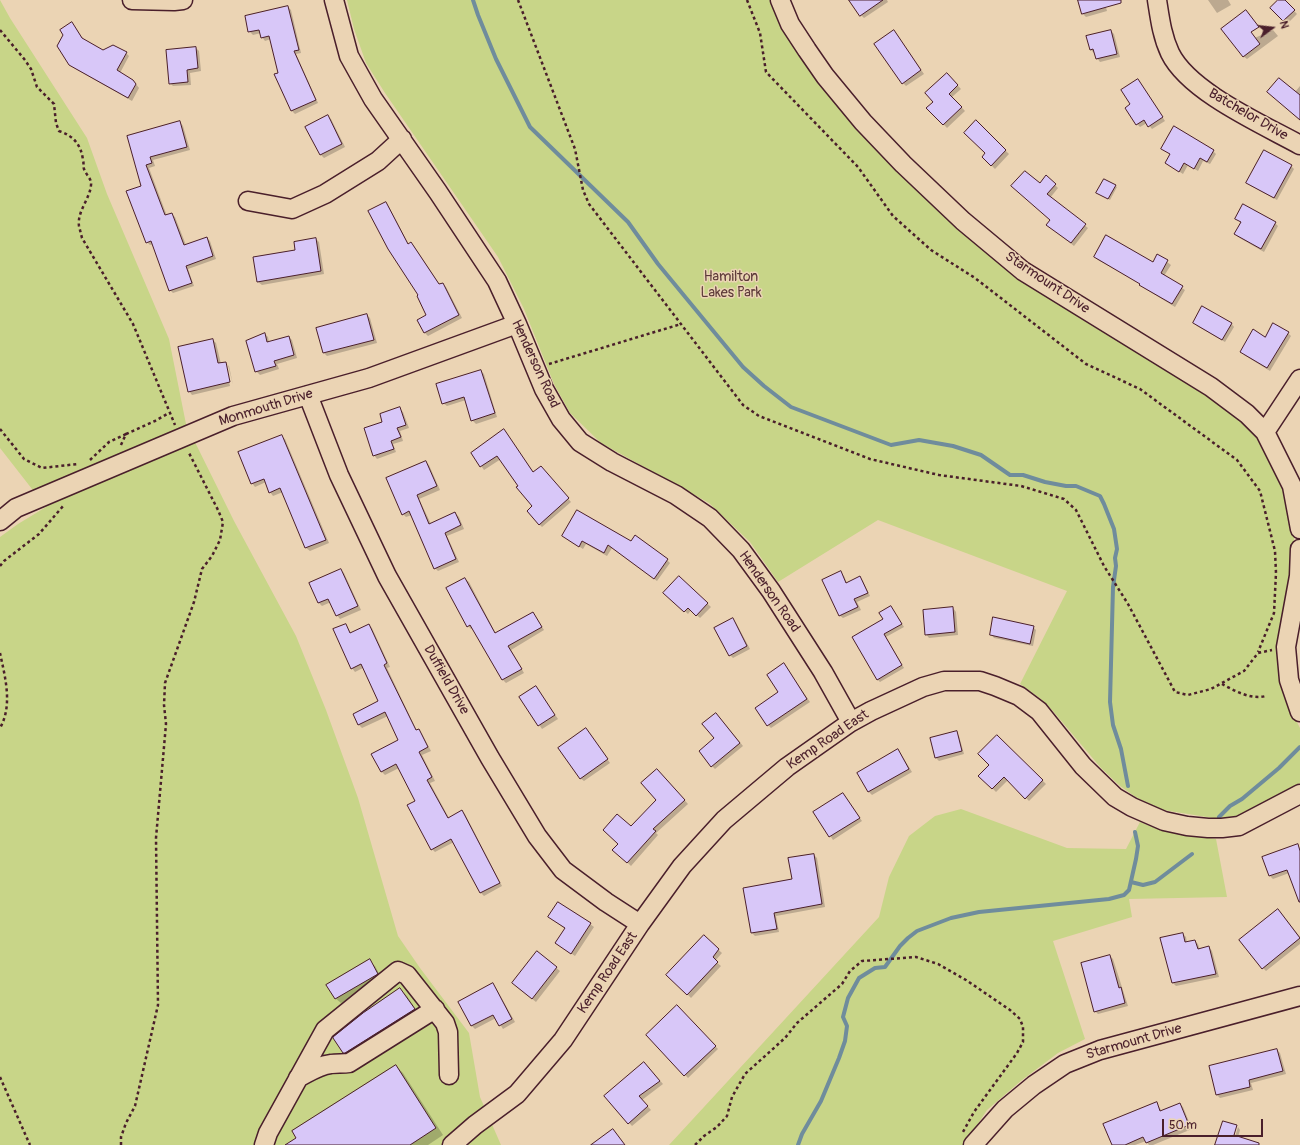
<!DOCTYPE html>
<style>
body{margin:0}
#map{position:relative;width:1300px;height:1145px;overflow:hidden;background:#ebd4b4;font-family:Pangolin,sans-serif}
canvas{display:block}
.north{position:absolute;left:1252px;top:8px;width:40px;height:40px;-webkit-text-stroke:3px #ebd4b4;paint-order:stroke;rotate:75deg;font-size:11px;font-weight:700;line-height:16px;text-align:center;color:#4a1f2b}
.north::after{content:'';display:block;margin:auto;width:14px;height:18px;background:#4a1f2b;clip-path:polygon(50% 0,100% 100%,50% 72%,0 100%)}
.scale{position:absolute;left:1162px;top:1119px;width:101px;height:18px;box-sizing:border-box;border:2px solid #4a1f2b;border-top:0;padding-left:5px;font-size:12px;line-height:14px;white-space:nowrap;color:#4a1f2b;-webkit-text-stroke:3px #ebd4b4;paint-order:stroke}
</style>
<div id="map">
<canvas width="1300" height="1145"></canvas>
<div class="north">N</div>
<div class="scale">50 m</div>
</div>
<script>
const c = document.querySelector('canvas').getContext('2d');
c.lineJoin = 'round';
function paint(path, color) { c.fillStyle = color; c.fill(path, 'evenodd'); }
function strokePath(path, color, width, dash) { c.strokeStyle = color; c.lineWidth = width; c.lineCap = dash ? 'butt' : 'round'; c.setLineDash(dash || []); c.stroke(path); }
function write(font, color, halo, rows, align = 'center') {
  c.font = font + ' Pangolin,sans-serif'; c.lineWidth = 3; c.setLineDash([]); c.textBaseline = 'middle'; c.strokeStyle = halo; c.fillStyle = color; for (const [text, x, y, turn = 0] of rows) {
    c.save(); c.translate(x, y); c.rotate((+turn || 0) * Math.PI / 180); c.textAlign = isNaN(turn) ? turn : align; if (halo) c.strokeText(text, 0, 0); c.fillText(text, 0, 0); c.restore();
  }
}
paint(new Path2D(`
 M0,0L10,18L87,138L107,194L169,339L186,424L234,521L296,636L326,710L358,798L398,936L420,968L469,1033L480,1097L501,1145H0V537L18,524L46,507L0,448Z
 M347,0H773L904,176L1207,394L1241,419L1261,441L1286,490L1294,537L1292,574L1281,680L1285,699L1300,728V783L1252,811L1232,818H1213L1163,810L1137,798L1120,786L1101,768L1052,710L1041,699L1020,684L1067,591L878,520L778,582L750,542L709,503L601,443L570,413L554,384L524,309L498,257L385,93L366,63L354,29Z
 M961,809L1067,848L1126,849L1140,822C1164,833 1191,835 1216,839L1227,897L1129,899L1132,917L1053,941L1085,1039L1058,1053L1022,1080L987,1110L964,1145H669L879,917L889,877L909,836L935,816Z`), '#c8d588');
paint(new Path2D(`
 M854,0H887L888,2L864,18L861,15Z
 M1079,0H1104L1107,11L1086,17L1083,14Z
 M1208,0H1228L1231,5L1217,13Z
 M1280,0H1284L1297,14L1287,24L1271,8Z
 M288,7L291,10L301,53L296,54L318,103L295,114L292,111L275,75L279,73L271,39L265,41L262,37L261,33L253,35L249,31Z
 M72,23L84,40L103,52L126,53L129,56L120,73L133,80L139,88L132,101L74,68L70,65Z
 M1273,30L1278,36L1247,59L1243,56L1250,40Z
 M1111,31L1114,34L1120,57L1100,62L1097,58L1095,53H1094L1091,50L1087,37Z
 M897,35L924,74L906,86L903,83Z
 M196,48L199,51L201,71L190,73L191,85L173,86L170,83Z
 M947,74L961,89L952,97L965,111L947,128L928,108L934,102Z
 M1141,84L1165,121L1152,129L1147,123L1140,127L1137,124L1131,105Z
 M1300,86V119L1295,92Z
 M327,116L331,119L345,147L324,158L321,155L306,127Z
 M180,122L183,126L190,150L153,160L155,166L149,168L167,216L171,214L175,217L186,245L207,238L210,241L216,259L188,269L194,286L173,293L170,290L154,244L150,245L147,242L142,186L128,136Z
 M976,122L1009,154L995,169L983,157L987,153Z
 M1162,149L1213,151L1216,154L1210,164L1203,161L1198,171L1188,165L1183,174L1166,163L1171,155Z
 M1291,166L1294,169L1277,200L1251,186L1248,183Z
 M1046,176L1058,188L1050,198L1088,228L1074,246L1051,228V220L1040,185Z
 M1115,186L1117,187L1110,200L1099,194Z
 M386,203L389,207L409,245L411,243L414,246L440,285L443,284L446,287L462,318L428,336L425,333L428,316Z
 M1237,219L1275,223L1278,226L1264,252L1238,237L1235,234L1241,223Z
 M316,239L319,242L324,274L262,285L258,282L296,251Z
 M1158,255L1171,265L1164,276L1185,290L1175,307L1144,288L1141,284L1098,260L1095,257L1153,263Z
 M367,315L370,318L377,343L327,356L324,353L317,328Z
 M1194,322L1231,323L1234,327L1225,342L1197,326Z
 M1288,333L1291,336L1270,371L1244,355L1265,338Z
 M265,334L268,337L269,342L289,337L292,340L297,358L277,364L279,369L260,375L256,371Z
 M213,340L216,343L221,364L225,363L229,366L233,385L228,365H225L230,386L192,395L189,391Z
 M481,371L484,374L497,417L476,424L472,420L466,400L447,406L443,403Z
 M400,409L403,412L409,428L400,431L403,441L393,444L396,452L377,459L374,455L384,423Z
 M504,431L534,473L544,470L571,502L542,527L539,524L534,507L501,459L484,470L472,453Z
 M281,436L285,439L329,543L310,551L306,548L283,492L273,496L270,492L266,482L255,487L252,483Z
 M426,462L429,465L440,490L419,499L431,524L455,513L459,517L464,529L447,536L459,562L438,571L435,568L412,515L406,517L403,514Z
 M563,536L631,542L667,560L670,563L657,581L612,548L607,556L586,544L583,549Z
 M341,570L344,573L361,610L340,619L337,615L331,602L322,606L319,603L311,583Z
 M840,573L844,576L847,583L860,577L863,581L870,596L857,602L861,610L843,618L839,615Z
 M679,577L711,607L700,618L691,610L688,614L665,593Z
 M465,579L469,582L496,634L533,613L544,630L511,650L524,673L506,683L503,680L473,628L471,629L468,626Z
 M891,607L904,627L886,637L904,668L880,682L877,679L885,620Z
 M953,608L956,612L958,635L929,638L926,634Z
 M732,619L736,623L750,649L733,658L730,655Z
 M346,625L351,633L369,625L372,628L390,667L387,668L417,731L419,730L422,734L431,751L422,755L435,781L430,783L449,818L462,811L465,814L502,886L484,896L481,893L454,842L435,852L432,849L416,801L399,768L385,775L382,772L373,754L400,740L388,716L362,728L359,725L354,714L379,702L363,668L355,672L352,668Z
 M1033,627L1036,630L1033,646L994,638L991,634Z
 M784,664L810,702L771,728L768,725L779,692Z
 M536,687L558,719L542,729L520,697Z
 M719,717L743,746L715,769L712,766Z
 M956,732L959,736L964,754L939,761L936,758L931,739Z
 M589,733L610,763L584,781L580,778Z
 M997,736L1046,784L1029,801L1008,780L996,792L980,776L991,765Z
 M898,751L901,754L912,772L872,795L869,792L858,774Z
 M657,770L688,804L656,833L658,835L631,866L614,850L631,828L658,800Z
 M843,794L862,821L833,840L815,813Z
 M1297,845L1300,848V891L1289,873L1273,879L1270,876Z
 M814,855L817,858L825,907L776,916L779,932L755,936L752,933L793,880Z
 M1281,913L1300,937V944L1266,971L1263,968Z
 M550,917L590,924L594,927L575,956L556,943L565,929Z
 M1183,934L1186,937L1187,943L1195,941L1198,944L1200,950L1209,947L1212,951L1219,977L1176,986L1173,983L1162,939Z
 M704,937L722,953L715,961L721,966L691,998L668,975Z
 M537,952L560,971L536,1002L516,986Z
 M1110,956L1113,959L1128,1006L1098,1014L1095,1011Z
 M369,961L375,966L382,979L341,1003L335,998Z
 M492,984L496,988L515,1022L503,1029L496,1018L475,1029L472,1026L459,1003Z
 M400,989L407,996L421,1017L351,1060L343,1052Z
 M677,1006L718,1049L688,1078L647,1035Z
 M1277,1050L1280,1053L1286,1074L1251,1083L1253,1090L1220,1098L1217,1095L1210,1067Z
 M396,1066L403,1073L443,1135L428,1145H287Z
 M647,1066L663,1084L642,1100L651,1110L632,1126L606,1097Z
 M1156,1103L1162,1111L1180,1104L1183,1107L1192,1129L1153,1145H1149L1146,1141L1135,1145H1113Z
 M1224,1122L1237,1127H1236L1232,1139L1234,1140L1238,1127L1240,1130L1238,1137L1246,1145H1216Z`), '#0003');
strokePath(new Path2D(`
 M473,0L478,15L496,59L530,127L628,222L658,264L743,367L764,386L791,407L891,445L919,440L953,446L981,455L1010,475H1023L1045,482L1066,486H1076L1100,496L1104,504L1114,529L1117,549L1115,558L1116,566L1113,587L1110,702L1113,725L1121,749L1128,786
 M1219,817L1230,806L1242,799L1279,768L1300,747
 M1131,882L1143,885L1155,882L1192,854
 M798,1145L802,1134L821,1101L839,1058L845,1041L847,1026L843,1017L848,998L859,978L875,968L885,967L900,946L908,938L917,931L951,918L979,912L1109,899L1124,895L1129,890L1136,859L1138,846L1135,832`), '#6f8c9c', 4);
const building = new Path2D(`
 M849,0H883L860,16Z
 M1078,0H1121V3L1082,14Z
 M1278,0H1285L1295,10L1283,21L1270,8Z
 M288,6L299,50L294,51L316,100L291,111L274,74L278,73L269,36L261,38L259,30L248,32L245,16Z
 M1246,10L1259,27L1251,32L1260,44L1243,57L1221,29Z
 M72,22L82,38L103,50L113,45L127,52L117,70L133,80L136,84L128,98L69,65L57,46L63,35L60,30Z
 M894,30L921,70L902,84L874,44Z
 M1111,30L1117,54L1096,59L1093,49L1090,50L1086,36Z
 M196,47L198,68L187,70L188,82L169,84L166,50Z
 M947,73L958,85L949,94L962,107L943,125L926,108L933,102L925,93Z
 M1279,78L1300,95V120L1267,92Z
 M1138,79L1163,117L1148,127L1144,120L1136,125L1125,108L1130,104L1121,90Z
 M328,115L342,144L320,155L305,127Z
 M976,120L1006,150L991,166L982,157L985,153L964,133Z
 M180,121L187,147L150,157L152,163L146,165L165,215L172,213L184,245L207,237L213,256L186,266L192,283L169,291L151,241L146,243L126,191L141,186L127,136Z
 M1174,126L1214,150L1207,162L1200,158L1194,169L1184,163L1179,172L1165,163L1170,154L1161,149Z
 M1264,150L1292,165L1274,198L1246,183Z
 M1025,171L1040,183L1046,175L1056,184L1047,194L1086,224L1071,243L1046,225L1050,220L1011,186Z
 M1104,179L1116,185L1108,199L1096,193Z
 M386,202L408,244L411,242L439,284L443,283L459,315L424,333L417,320L426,315L417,296L418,295L388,249L368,211Z
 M1243,204L1276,222L1261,249L1234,234L1241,222L1235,219Z
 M1106,235L1153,262L1157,254L1168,260L1161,273L1183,286L1172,304L1139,285L1140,284L1094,257Z
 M316,238L321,271L257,282L253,257L295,250L294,242Z
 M1202,306L1232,323L1222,340L1193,323Z
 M367,314L374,340L323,353L316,328Z
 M1273,323L1289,332L1267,368L1240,352L1253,329L1265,337Z
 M265,333L267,342L289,336L294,355L274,361L276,366L255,372L246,341Z
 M213,339L218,363L226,362L230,382L188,392L178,347Z
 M481,370L495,413L471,421L464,397L442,404L436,384Z
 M400,407L406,425L397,428L401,437L391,441L394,449L373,456L364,428L382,422L380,414Z
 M504,429L533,472L541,466L569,498L539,525L527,511L532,506L516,487L518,486L497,456L480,467L471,453Z
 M282,435L326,540L305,548L280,488L269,493L264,479L251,484L238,452Z
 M426,461L437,486L417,495L429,524L455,512L461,525L445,533L456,559L434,569L409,511L402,515L386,478Z
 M577,510L631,541L635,535L668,559L654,579L608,545L604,553L582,541L579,547L562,536Z
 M341,569L358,606L336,616L328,599L318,603L309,583Z
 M841,571L846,583L860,576L868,593L854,599L858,607L839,616L822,580Z
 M679,576L708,603L696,616L688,608L684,612L663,593Z
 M465,578L495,633L533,612L542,627L508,646L522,669L502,680L470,625L467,627L446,588Z
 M891,606L902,624L884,634L902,665L877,680L852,637L883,619L879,613Z
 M953,607L955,632L925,635L923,610Z
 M993,617L1034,626L1030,644L990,635Z
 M733,618L747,646L729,656L714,628Z
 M346,624L350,633L369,624L387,663L384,665L416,730L419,729L428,747L419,752L432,777L427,780L448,818L462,810L500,883L480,893L451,839L431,850L407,805L415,801L396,764L381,772L371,754L398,740L385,712L358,725L353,714L378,701L361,664L351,669L333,629Z
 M784,663L807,699L767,726L755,708L778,692L767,675Z
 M536,686L555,715L538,726L519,697Z
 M716,713L740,743L711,767L699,751L714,738L702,724Z
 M586,728L608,759L580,779L558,748Z
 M957,731L962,751L935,758L930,738Z
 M997,735L1043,780L1025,799L1004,777L992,789L978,776L989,765L978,754Z
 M898,749L909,769L868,792L857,773Z
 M657,769L685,800L653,829L656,831L627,863L612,850L618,844L603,830L617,814L631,826L656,800L641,783Z
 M843,793L860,818L829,837L813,812Z
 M1298,844L1300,851V902H1299L1287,870L1269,876L1262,857Z
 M814,854L822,904L774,913L777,929L751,933L743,888L792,879L788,858Z
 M558,902L591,923L571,954L555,943L565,928L548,917Z
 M1278,909L1300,938L1262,969L1239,940Z
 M1183,933L1185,942L1195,940L1198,949L1209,946L1216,974L1172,983L1160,938Z
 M704,935L719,949L713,957L718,962L687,995L666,975Z
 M537,951L557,967L532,999L512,983Z
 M1110,955L1119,988L1121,987L1125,1003L1094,1012L1081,963Z
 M370,959L378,974L335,999L326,985Z
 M493,983L512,1019L499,1026L493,1015L471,1026L458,1002Z
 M400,988L415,1009L345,1053H343L333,1038V1037L363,1013Z
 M677,1005L716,1046L684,1076L646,1035Z
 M1277,1049L1283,1071L1249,1080L1250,1087L1216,1095L1209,1066Z
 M644,1062L660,1081L639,1096L648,1106L628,1124L604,1096Z
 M396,1065L436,1128L410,1145H285L296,1138L292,1131Z
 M1157,1102L1160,1111L1180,1103L1189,1125L1146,1143L1143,1137L1125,1145H1112L1103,1124Z
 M1223,1121L1237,1125L1234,1135L1259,1143V1145H1215Z
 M613,1129L625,1145H591Z`);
paint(building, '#d8c7f8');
strokePath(building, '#4a1f2b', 1);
const minor = new Path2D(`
 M132,0L174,1L183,0
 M334,0L349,56L373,99L438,192L497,281L517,324L544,389L561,419L580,442L612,462L676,495L710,518L741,550L771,591L823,672L851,722
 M780,0L790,24L807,50L825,76L863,122L903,164L963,221L1023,271L1211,387L1247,414L1265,432L1292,486L1300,529
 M1157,0C1160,19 1162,36 1170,53C1189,92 1262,124 1300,145
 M248,201L292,209L325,194L378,161L402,139
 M308,395L339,475L387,576L490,758L537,836L563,870L606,902L640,924
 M1265,432L1300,379
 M0,521L16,508L233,416L369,378L517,324
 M1300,549L1299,576L1286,647L1289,680L1300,712
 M298,1078C308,1073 319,1065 331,1064C337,1063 343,1064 349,1063L435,1009
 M264,1145L268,1133L325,1030L398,971L407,975L445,1023L448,1032L449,1075
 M452,1145L475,1125L517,1094L563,1040L640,924L682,866L724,820L787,767L851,722L871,711L923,687L944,681H980L995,686L1019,696L1039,711L1083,766L1115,797L1132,807L1164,821L1187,826L1208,828H1222L1239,826L1300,794
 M973,1145L1005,1109L1034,1085L1065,1064L1100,1050L1300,996`);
strokePath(minor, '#4a1f2b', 21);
strokePath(new Path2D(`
 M518,0L575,149L583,190L589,204L743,405L759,416L870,459L939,475L1021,486L1064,499L1076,510L1104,566L1128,604L1175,692L1188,695L1211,689L1244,671L1258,653L1272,650
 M747,0L760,33L766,72L858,167L893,216L931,250L975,278L1086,364L1140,389L1237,460L1260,491L1275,551L1276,573L1274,613L1258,652
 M0,30L25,60L31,69L37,87L54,104L56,123L59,131C74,136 81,145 83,160C84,163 83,166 84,169C86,175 92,179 91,185C90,199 77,211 79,226C80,230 81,234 82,238L133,324L175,425
 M549,364L681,324
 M0,429L24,459L42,468L78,464
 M126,434L155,421L169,413
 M90,460L109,442L126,434L120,447
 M0,566L4,561L39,534L64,505
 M0,653C5,677 13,705 0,728
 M1222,684C1235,691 1251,700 1266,696
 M0,1077L30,1145
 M121,1145V1137L126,1123L135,1106L158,1005L156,838L166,724L164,705L165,683L194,602L202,569L212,556L220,540L223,522L218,510L188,451
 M695,1145L704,1136L717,1127L727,1116L732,1097L745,1074L785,1038L797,1023L842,984L850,971L862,961L916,957L938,964L966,980L1010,1010L1020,1019L1023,1027V1042L1017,1053L974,1112L963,1132`), '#4a1f2b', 2.5, [3, 3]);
strokePath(minor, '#ebd4b4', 18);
write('14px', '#4a1f2b', '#ebd4b4', [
 ["Batchelor Drive",1248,115,30],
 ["Starmount Drive",1047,283,34],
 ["Henderson Road",535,364,65],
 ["Monmouth Drive",266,408,-17],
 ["Henderson Road",769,592,55],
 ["Duffield Drive",446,680,60],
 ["Kemp Road East",828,740,-34],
 ["Kemp Road East",608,973,-56],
 ["Starmount Drive",1134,1042,-16]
]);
write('14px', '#5d3a39', '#ebd4b4', [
 ["Hamilton",731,277],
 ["Lakes Park",731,293]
]);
</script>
